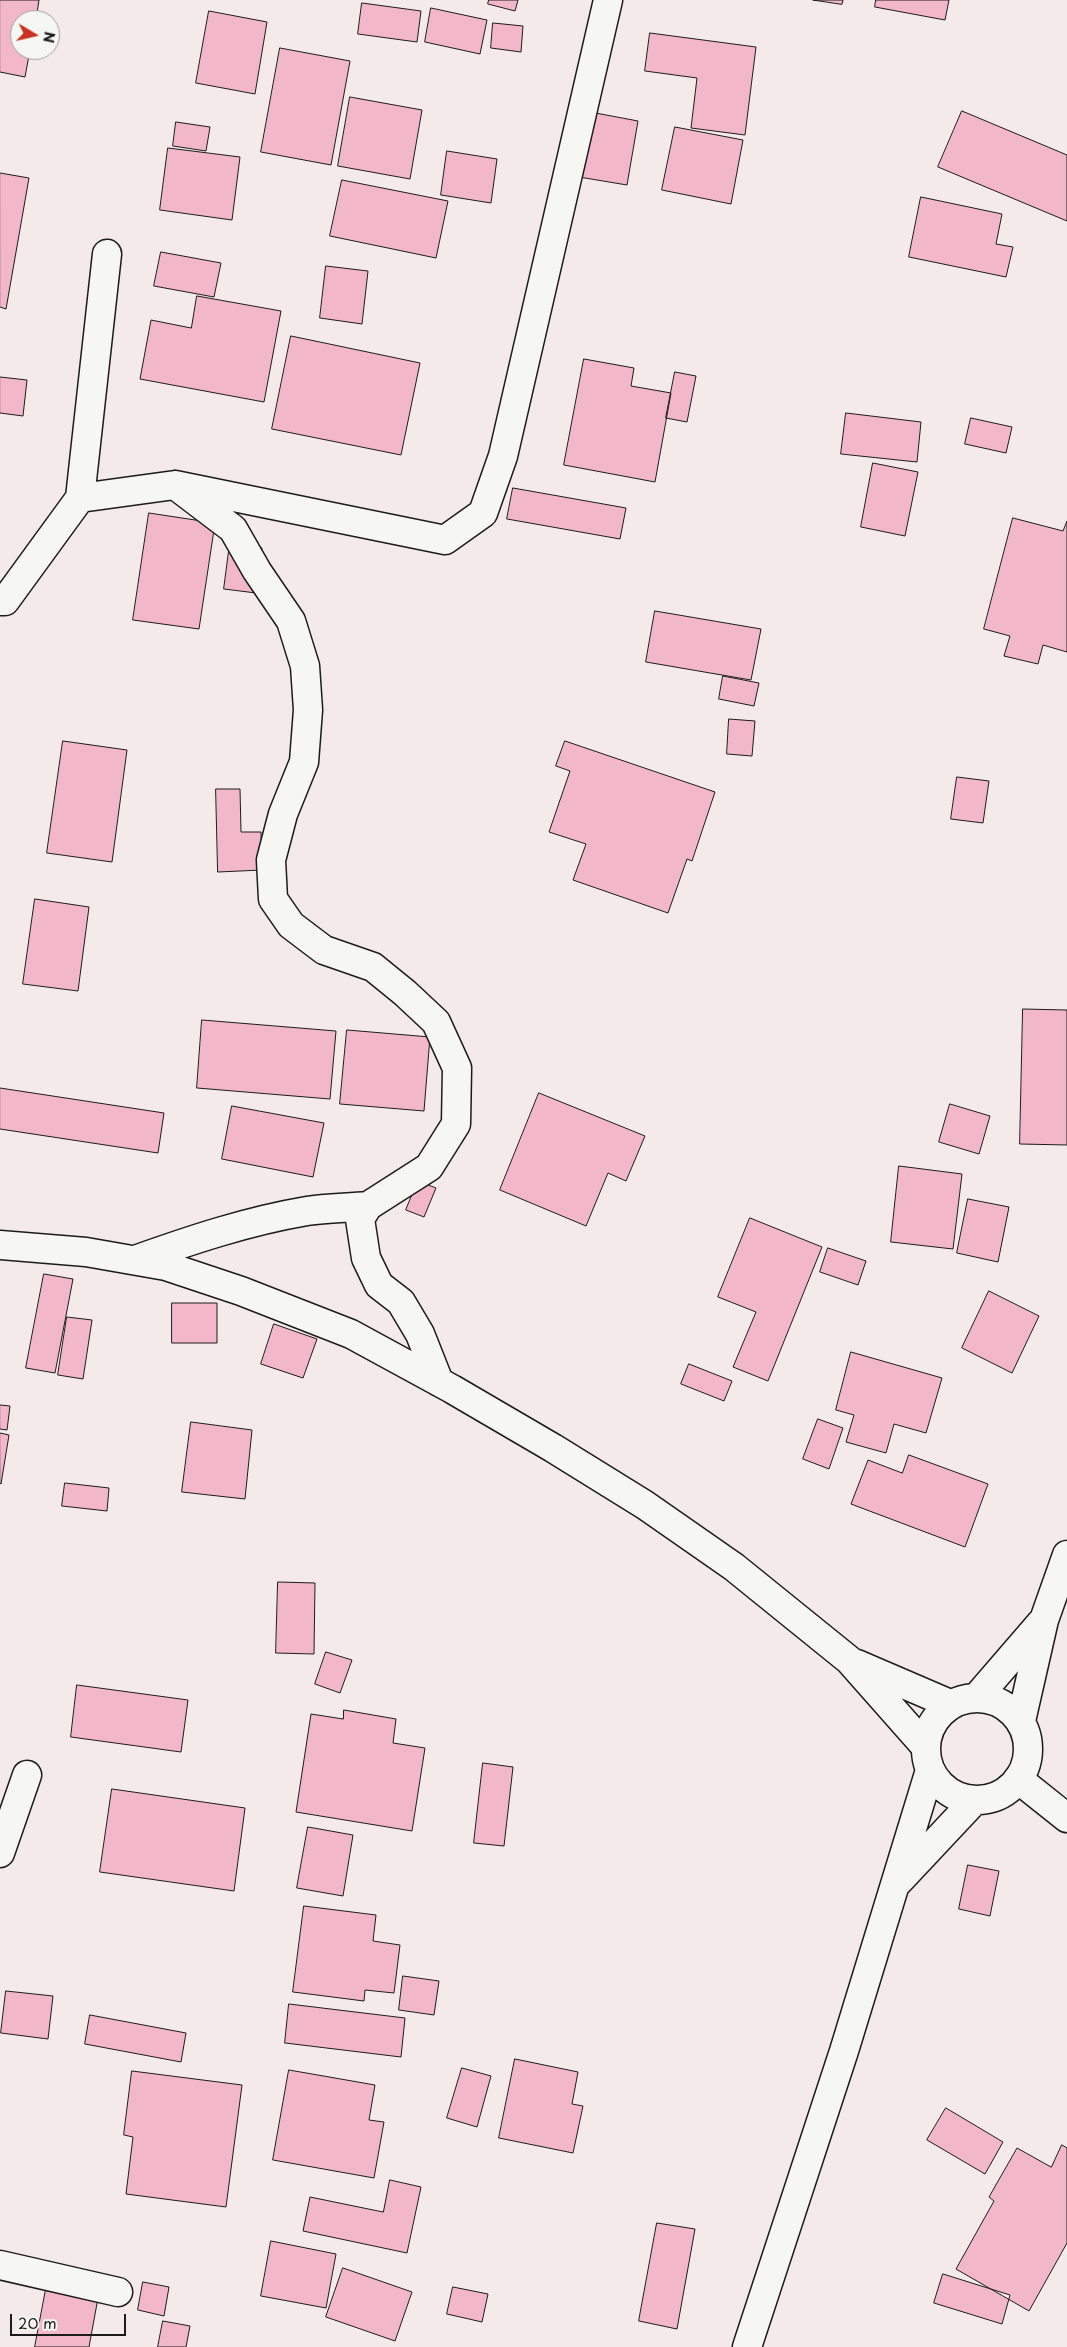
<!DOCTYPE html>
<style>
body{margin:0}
#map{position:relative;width:1067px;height:2347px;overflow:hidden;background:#f5eaea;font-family:"Playpen Sans",sans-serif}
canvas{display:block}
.north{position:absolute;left:10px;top:10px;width:50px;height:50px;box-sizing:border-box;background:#f6f6f2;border:1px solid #9f9f9c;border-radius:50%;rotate:99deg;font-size:14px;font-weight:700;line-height:20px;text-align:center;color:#1c1c1c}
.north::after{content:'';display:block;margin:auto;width:18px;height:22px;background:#c8321e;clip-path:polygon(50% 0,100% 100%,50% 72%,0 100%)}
.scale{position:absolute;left:10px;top:2314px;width:116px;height:22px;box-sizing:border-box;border:2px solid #1c1c1c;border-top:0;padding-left:6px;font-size:15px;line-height:18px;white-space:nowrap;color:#1c1c1c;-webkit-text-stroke:4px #f6f6f2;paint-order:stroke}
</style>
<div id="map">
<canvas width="1067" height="2347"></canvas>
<div class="north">N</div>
<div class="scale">20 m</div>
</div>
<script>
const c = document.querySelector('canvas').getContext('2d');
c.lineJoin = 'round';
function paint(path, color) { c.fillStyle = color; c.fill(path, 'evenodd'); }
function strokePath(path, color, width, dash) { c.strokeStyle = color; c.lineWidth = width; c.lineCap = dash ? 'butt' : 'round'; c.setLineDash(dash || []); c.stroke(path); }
const building = new Path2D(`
 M0,0H39L36,20H20V50H30L25,77L0,72Z
 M489,0H518L515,11L488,4Z
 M813,0H843L842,4Z
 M876,0H949L945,20L875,7Z
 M362,3L421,11L417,42L358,34Z
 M431,8L487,20L480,54L425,42Z
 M209,11L267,22L255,94L196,83Z
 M493,23L523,26L521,52L491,48Z
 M650,33L756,47L745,135L691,128L697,78L645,71Z
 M280,48L350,61L331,165L261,152Z
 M350,97L422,110L410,179L338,166Z
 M585,111L638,121L627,185L573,176Z
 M962,111L1067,155V221L938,167Z
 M176,122L210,127L206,151L173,146Z
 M675,127L743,140L731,204L662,190Z
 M168,148L240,157L232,220L160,210Z
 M447,151L497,159L491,203L441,195Z
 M0,173L29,178L6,309L0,307Z
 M342,180L448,201L436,258L330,236Z
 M921,197L1002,214L996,244L1013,247L1006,277L909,257Z
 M161,252L221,263L214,297L154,286Z
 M326,266L368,271L362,324L320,318Z
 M197,296L281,311L264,402L140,379L151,320L191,328Z
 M291,336L420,363L401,455L272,429Z
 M584,359L634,368L631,386L671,393L655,482L564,465Z
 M675,372L696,376L687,422L666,418Z
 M0,377L27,380L23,416L0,413Z
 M846,413L921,422L917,462L841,454Z
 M971,418L1012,427L1006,453L965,444Z
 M873,463L918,472L905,536L861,527Z
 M513,488L626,508L620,539L507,519Z
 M149,513L215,523L199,629L133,620Z
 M1013,518L1063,531L1067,521V652L1043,645L1038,664L1004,656L1010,636L984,629Z
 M230,543L262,548L256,593L224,589Z
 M655,611L761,629L751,680L646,662Z
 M723,676L759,683L754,706L719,699Z
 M729,719L755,721L752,756L727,754Z
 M63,741L127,750L112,862L47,853Z
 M565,741L715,792L692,861L687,859L668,913L573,880L586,844L549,832L570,771L556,766Z
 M957,777L989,781L983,823L951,819Z
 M216,789H240L241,832H261L262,870L218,872Z
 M35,899L89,907L78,991L23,984Z
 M1023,1009L1067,1010V1145L1020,1144Z
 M202,1020L336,1031L330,1099L197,1088Z
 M347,1030L430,1037L424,1111L340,1104Z
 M0,1088L164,1113L158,1153L0,1129Z
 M539,1093L645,1136L626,1181L608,1173L586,1226L500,1190Z
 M950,1104L990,1116L979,1154L939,1142Z
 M232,1106L324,1123L313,1177L222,1159Z
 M899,1166L962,1174L953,1249L891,1242Z
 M418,1181L436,1188L424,1217L406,1210Z
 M968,1199L1009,1207L998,1262L957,1253Z
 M750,1218L822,1247L768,1381L733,1367L756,1312L718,1297Z
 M828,1248L866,1261L858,1285L820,1272Z
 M44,1274L73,1279L55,1373L26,1368Z
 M989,1291L1039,1316L1012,1373L962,1348Z
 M172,1303H217V1343H172Z
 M67,1317L92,1320L83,1379L58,1375Z
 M274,1324L317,1339L303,1378L261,1364Z
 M851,1352L942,1378L926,1433L894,1424L886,1453L846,1442L854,1415L836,1410Z
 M689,1364L732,1381L724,1401L681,1384Z
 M0,1405L10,1406L7,1430L0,1429Z
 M818,1419L843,1428L829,1469L803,1459Z
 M191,1422L252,1430L245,1499L182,1492Z
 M0,1433L9,1435L1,1484L0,1483Z
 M909,1455L988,1484L965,1547L851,1504L868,1460L902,1473Z
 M65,1483L109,1488L107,1511L62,1506Z
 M278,1582L315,1583L314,1654L276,1653Z
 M326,1652L352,1660L340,1693L315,1684Z
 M77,1685L188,1700L181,1752L71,1737Z
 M344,1710L396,1719L393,1743L425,1748L412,1831L296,1812L311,1714L343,1719Z
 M483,1763L513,1767L504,1846L474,1843Z
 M112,1789L245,1808L234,1891L100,1872Z
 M308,1827L353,1835L343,1896L297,1888Z
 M968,1865L999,1871L990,1916L959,1909Z
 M304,1906L376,1915L373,1941L400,1945L394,1993L365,1990L364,2001L293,1992Z
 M403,1976L439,1981L434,2015L399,2010Z
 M6,1991L53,1996L48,2039L1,2033Z
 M289,2004L405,2018L401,2057L285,2043Z
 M90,2015L186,2033L181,2062L85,2044Z
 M515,2059L578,2072L572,2104L583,2106L573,2153L499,2138Z
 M462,2068L491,2076L477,2127L447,2118Z
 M289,2070L375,2085L369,2120L384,2122L374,2178L273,2160Z
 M132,2071L242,2085L226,2207L126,2194L133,2137L124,2135Z
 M946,2108L1003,2142L985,2174L927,2140Z
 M1062,2145L1067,2148V2243L1029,2311L956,2269L994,2201L989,2197L1017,2148L1051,2167Z
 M390,2180L421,2187L407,2253L303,2231L310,2197L383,2212Z
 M657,2223L695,2229L677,2329L639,2321Z
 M271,2241L336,2254L326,2308L261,2296Z
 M343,2268L412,2292L395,2341L326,2317Z
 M943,2274L1010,2295L1002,2324L934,2303Z
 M143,2282L169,2287L164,2316L138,2310Z
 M453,2287L488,2294L482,2322L447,2314Z
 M46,2289L98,2298L89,2347H35Z
 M163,2321L190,2326L186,2347H158Z`);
paint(building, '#f2b8ca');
strokePath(building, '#1c1c1c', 1);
const street = new Path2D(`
 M175,485L233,529L257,571L291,621L305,666L308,710L304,762L283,814L271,860L273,899L291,925L324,950L373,967L405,993L436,1022L457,1068L456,1124L429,1167L368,1206L360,1219L366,1258L379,1285L401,1302L420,1334L439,1382
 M80,498L175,485L445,540L483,513L503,456L608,0
 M0,601H5L80,498L107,254
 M0,1245L86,1252L166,1266L241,1291L351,1334L452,1389L553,1448L645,1505L734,1567L849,1660L925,1746
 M135,1260C191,1240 248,1221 307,1211C327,1208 348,1208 368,1206
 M857,1664L950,1704
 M1018,1779L1067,1818
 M0,1853L27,1775
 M0,2265L118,2292`);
const secondary = new Path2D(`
 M978,1696L1041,1623
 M926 1749a51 51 0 1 1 102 0a51 51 0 1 1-102 0Z
 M1021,1721L1044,1620L1067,1555
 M898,1882L974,1801
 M747,2347L844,2051L930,1770`);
strokePath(street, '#1c1c1c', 31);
strokePath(secondary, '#1c1c1c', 31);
strokePath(street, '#f6f6f2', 28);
strokePath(secondary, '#f6f6f2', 28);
</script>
